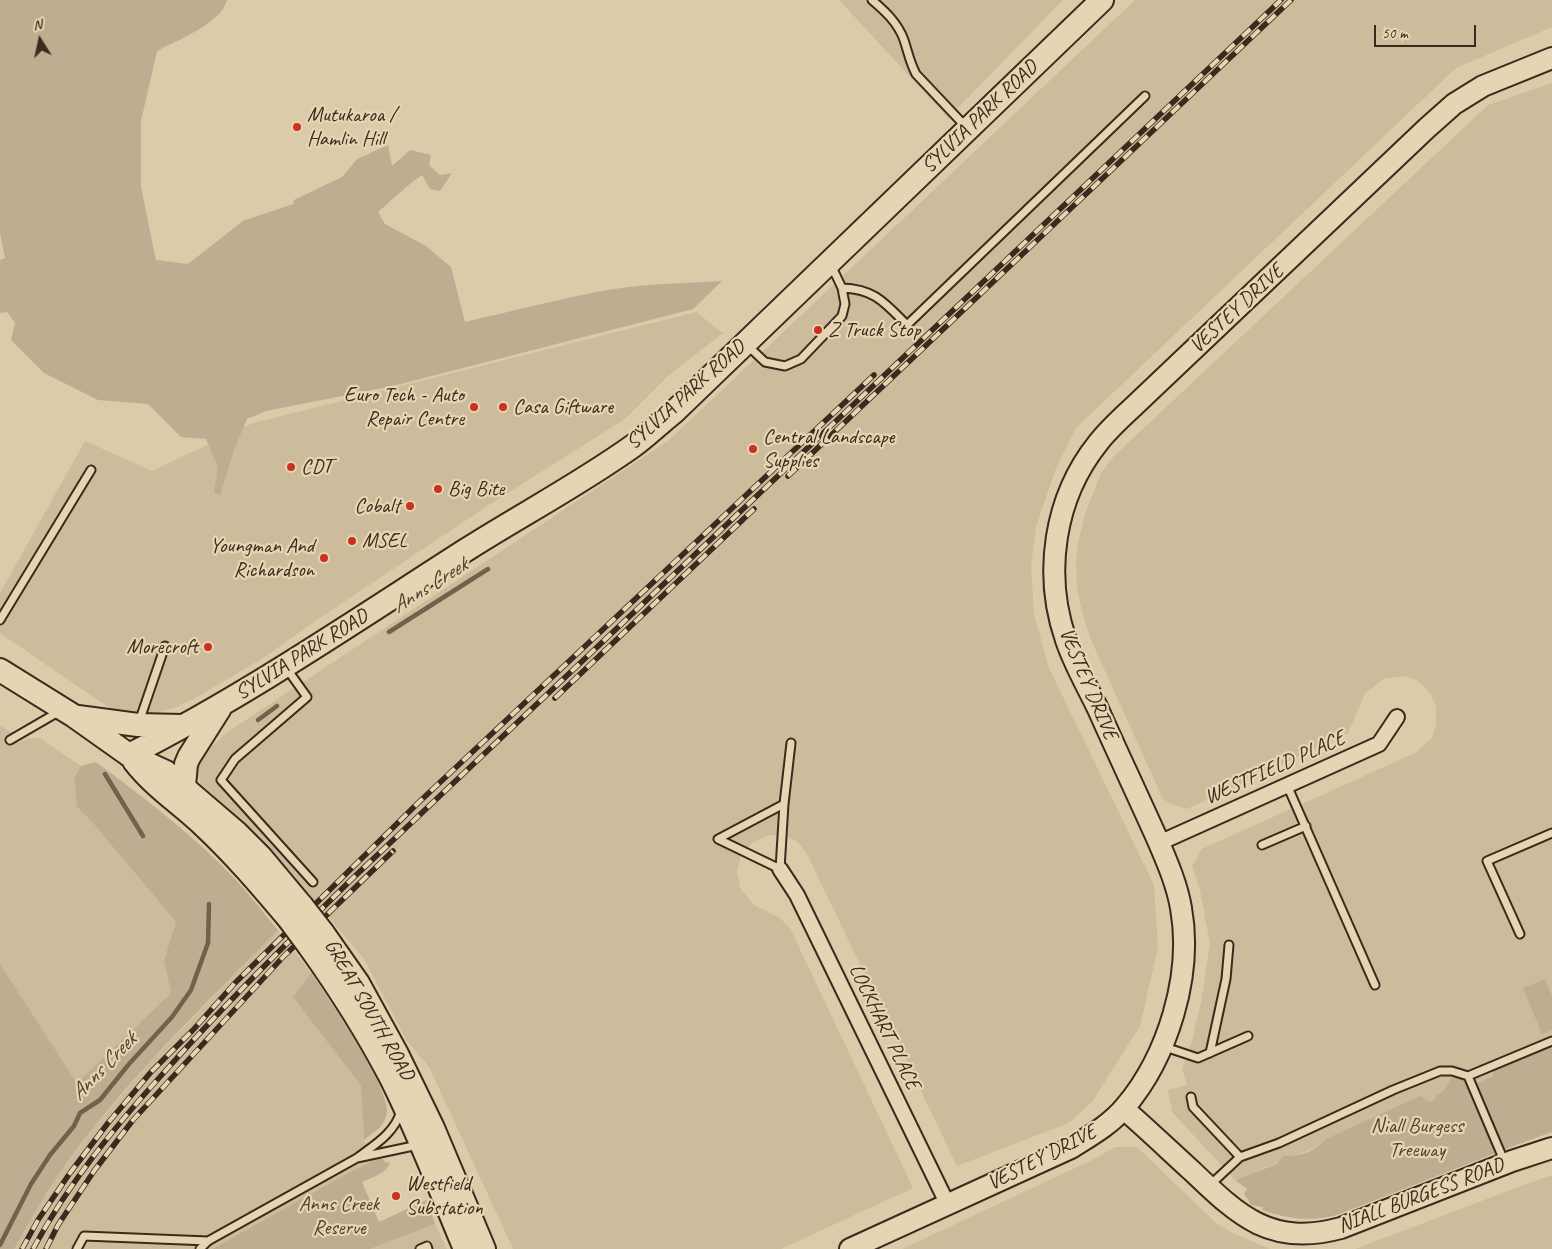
<!DOCTYPE html>
<style>
body{margin:0}
#map{position:relative;width:1552px;height:1249px;overflow:hidden;background:#dccba9;font-family:Caveat,sans-serif}
canvas{display:block}
.north{position:absolute;left:15px;top:15px;width:50px;height:50px;-webkit-text-stroke:4px #e6d5b2;paint-order:stroke;rotate:350deg;font-size:14px;font-weight:700;line-height:20px;text-align:center;color:#3b2a1e}
.north::after{content:'';display:block;margin:auto;width:18px;height:22px;background:#3b2a1e;clip-path:polygon(50% 0,100% 100%,50% 72%,0 100%)}
.scale{position:absolute;left:1374px;top:25px;width:102px;height:22px;box-sizing:border-box;border:2px solid #3b2a1e;border-top:0;padding-left:6px;font-size:15px;line-height:18px;white-space:nowrap;color:#3b2a1e;-webkit-text-stroke:4px #e6d5b2;paint-order:stroke}
</style>
<div id="map">
<canvas width="1552" height="1249"></canvas>
<div class="north">N</div>
<div class="scale">50 m</div>
</div>
<script>
const c = document.querySelector('canvas').getContext('2d');
c.lineJoin = 'round';
function paint(path, color) { c.fillStyle = color; c.fill(path, 'evenodd'); }
function strokePath(path, color, width, dash) { c.strokeStyle = color; c.lineWidth = width; c.lineCap = dash ? 'butt' : 'round'; c.setLineDash(dash || []); c.stroke(path); }
function write(font, color, halo, rows, align = 'center') {
  c.font = font + ' Caveat,sans-serif'; c.lineWidth = 4.5; c.setLineDash([]); c.textBaseline = 'middle'; c.strokeStyle = halo; c.fillStyle = color; for (const [text, x, y, turn = 0] of rows) {
    c.save(); c.translate(x, y); c.rotate((+turn || 0) * Math.PI / 180); c.textAlign = isNaN(turn) ? turn : align; if (halo) c.strokeText(text, 0, 0); c.fillText(text, 0, 0); c.restore();
  }
}
paint(new Path2D(`
 M839,0H1063L948,118Z
 M1135,0H1552V27L1456,68L1076,428L1055,471L1036,527L1031,567L1034,614L1049,668L1154,885L1158,948L1140,1026L1092,1102L1069,1123L957,1166L807,854L797,841L785,836L769,835L754,842L741,854L737,872L740,888L754,905L780,918L790,928L913,1188L781,1249H513L429,1067L407,1041L364,959L259,835L201,784L197,770L203,755L226,733L668,441Z
 M1552,83V1050L1455,1092L1235,1180L1172,1112L1168,1090L1187,1085L1182,1069L1192,1041L1201,1002L1210,944L1200,890L1192,866L1202,849L1415,753L1432,738L1436,725V706L1431,695L1423,685L1414,679L1405,676L1383,679L1365,694L1348,733L1187,809L1174,805L1163,799L1091,640L1083,616L1077,588L1076,565L1078,544L1085,514L1101,473L1114,456L1488,105Z
 M696,312L723,333L668,376L625,419L492,503L308,626L268,655L199,696L174,708L152,714L111,709L0,633V593L85,441L152,471L253,423Z
 M0,725L12,733L18,743L26,739L40,738L81,766L74,778L77,807L92,822L176,922L164,960L171,993L77,1083L0,964Z
 M278,930L311,973L293,997L361,1086L364,1140L377,1159L350,1172L212,1249H14L33,1215L61,1171L94,1127L150,1062Z
 M1115,1147H1137L1217,1224L1235,1234L1270,1249H902L1090,1161Z
 M1552,1175V1249H1355L1521,1186Z
 M435,1224L447,1249H370Z`), '#cdbc9c');
paint(new Path2D(`
 M0,0H227C220,25 178,39 157,51L141,121V187L156,260L188,264L243,221L293,204L294,200L342,177L357,159L388,145L392,166L410,150L431,155L429,165L440,175L452,173L440,191L430,189L422,175C406,186 393,199 378,212L385,224L426,246L451,267L465,322C512,311 559,299 607,290C645,284 684,283 722,281L693,309L393,386L266,411L247,419L234,450L220,495L214,493L218,467L206,439L181,437L148,404L98,400L44,373L11,340L15,323L7,312L0,313V260L5,258L0,234Z
 M96,762C145,798 194,836 236,880C251,896 264,914 278,930C203,1007 123,1082 61,1171C44,1196 29,1222 14,1249H0V964L77,1083L171,993L164,960L176,922L92,822L77,807L74,778L81,766Z
 M311,973C328,997 388,1086 387,1111C386,1126 374,1132 364,1140L361,1086L293,997Z
 M1545,979L1552,996V1030L1542,1034L1523,988Z
 M1552,1037V1132L1519,1144L1337,1215C1310,1222 1288,1219 1262,1210L1263,1207L1251,1205L1244,1193L1247,1189L1235,1180L1277,1164L1283,1156C1298,1157 1316,1152 1326,1139L1420,1096L1430,1102L1435,1100L1436,1095L1444,1091L1451,1078H1462L1467,1087L1493,1076L1496,1061Z
 M377,1159H383L386,1163L390,1162C387,1174 372,1177 362,1182L379,1222L427,1200L435,1224L370,1249H212L350,1172Z`), '#bead90');
strokePath(new Path2D(`
 M389,632L488,569
 M258,720L277,706
 M105,774L143,836
 M0,1245L31,1184L50,1155L74,1126L80,1113L100,1100L129,1064L172,1017L191,990L208,943L209,904`), '#72614d', 4.5);
const lane = new Path2D(`
 M872,0C885,11 898,23 904,40C908,52 910,63 916,74L966,127
 M842,288C875,289 885,303 907,325L1145,96
 M747,345L765,362L785,366L801,359L842,316L845,304L842,288L831,265
 M0,620L91,470
 M287,669L307,697L235,759L221,780L313,882
 M139,722L165,646
 M10,740L60,711
 M1287,785L1375,985
 M784,804L780,869L718,839Z
 M784,804L791,743
 M1262,845L1306,826
 M1520,934L1487,861L1552,833
 M1162,1046L1198,1058L1248,1036
 M1210,1053L1226,979L1229,945
 M1468,1076L1505,1163
 M1191,1097L1193,1107L1240,1157
 M401,1111C394,1134 374,1145 357,1158L418,1145
 M1210,1185L1240,1157L1279,1143L1393,1090L1440,1071H1452L1468,1076L1552,1041
 M77,1249L84,1236L208,1241
 M200,1249L208,1241L357,1158
 M420,1249L427,1246L428,1249`);
const street = new Path2D(`
 M1159,843L1379,744L1397,717
 M780,869L797,895L948,1205`);
const secondary = new Path2D(`
 M1124,1109C1147,1129 1169,1150 1192,1171C1239,1216 1271,1247 1341,1228L1512,1161L1552,1148
 M850,1249L1071,1148C1090,1136 1110,1125 1125,1107C1168,1056 1193,975 1181,908C1177,885 1168,864 1159,843C1139,798 1118,754 1098,709C1087,686 1074,664 1066,640C1043,574 1054,498 1098,443C1108,430 1120,419 1132,408L1427,128L1454,104L1483,86L1552,58`);
const primary = new Path2D(`
 M0,670L74,716L129,755L166,772L236,832L261,857L302,906
 M78,717L138,725L183,726
 M129,755C247,695 355,621 466,550C521,515 580,484 633,446C647,436 660,423 674,412L1102,0
 M134,761C154,787 181,804 204,826C235,855 262,887 289,919
 M184,786L186,764L189,757L220,708
 M323,933L358,983L397,1054L433,1128L484,1249
 M309,946C339,988 367,1032 391,1078C419,1134 441,1192 465,1249`);
strokePath(lane, '#3b2a1e', 11);
strokePath(street, '#3b2a1e', 18);
strokePath(secondary, '#3b2a1e', 24);
strokePath(primary, '#3b2a1e', 26);
strokePath(lane, '#e6d5b2', 7);
strokePath(street, '#e6d5b2', 14);
strokePath(secondary, '#e6d5b2', 20);
strokePath(primary, '#e6d5b2', 22);
const rail = new Path2D(`
 M788,476L1291,0
 M555,698L754,509
 M22,1249L38,1220L70,1173L108,1123L151,1072L193,1030L235,983L418,803L874,375
 M33,1249C69,1182 117,1124 168,1068C227,1002 290,940 353,878L1281,0
 M46,1249L58,1225L94,1171L133,1120L283,957L393,851`);
strokePath(rail, '#3b2a1e', 5.5);
strokePath(rail, '#e6d5b2', 4, [11]);
const primaryBridge = new Path2D(`
 M302,906L323,933
 M289,919L309,946`);
strokePath(primaryBridge, '#3b2a1e', 26, []);
strokePath(primaryBridge, '#e6d5b2', 22);
for (const [x, y, r, color] of [
 [297,127,5,"#c8321e"],
 [818,330,5,"#c8321e"],
 [474,407,5,"#c8321e"],
 [503,407,5,"#c8321e"],
 [753,449,5,"#c8321e"],
 [291,467,5,"#c8321e"],
 [438,489,5,"#c8321e"],
 [410,506,5,"#c8321e"],
 [352,541,5,"#c8321e"],
 [324,558,5,"#c8321e"],
 [208,647,5,"#c8321e"],
 [396,1196,5,"#c8321e"]
]) { const dot = new Path2D(); dot.arc(x, y, r, 0, 2 * Math.PI); c.fillStyle = color; c.fill(dot); strokePath(dot, '#e6d5b2', 2); }
write('21px', '#3b2a1e', '#e6d5b2', [
 ["Mutukaroa /",307,115],
 ["Hamlin Hill",307,139],
 ["Z Truck Stop",828,330],
 ["Euro Tech - Auto",464,395,"right"],
 ["Repair Centre",464,419,"right"],
 ["Casa Giftware",513,407],
 ["Central Landscape",763,437],
 ["Supplies",763,461],
 ["CDT",301,467],
 ["Big Bite",448,489],
 ["Cobalt",400,506,"right"],
 ["MSEL",362,541],
 ["Youngman And",314,546,"right"],
 ["Richardson",314,570,"right"],
 ["Morecroft",198,647,"right"],
 ["Westfield",406,1184],
 ["Substation",406,1208]
], 'left');
write('21px', '#3b2a1e', '#e6d5b2', [
 ["SYLVIA PARK ROAD",980,117,-44],
 ["VESTEY DRIVE",1237,309,-43],
 ["SYLVIA PARK ROAD",686,395,-42],
 ["SYLVIA PARK ROAD",302,655,-32],
 ["VESTEY DRIVE",1088,684,67],
 ["WESTFIELD PLACE",1275,768,-24],
 ["GREAT SOUTH ROAD",369,1010,60],
 ["LOCKHART PLACE",884,1027,64],
 ["VESTEY DRIVE",1042,1158,-27],
 ["NIALL BURGESS ROAD",1421,1196,-21]
]);
write('21px', '#4f3e2f', '#e6d5b2', [
 ["Niall Burgess",1417,1126],
 ["Treeway",1417,1150],
 ["Anns Creek",339,1204],
 ["Reserve",339,1228]
]);
write('italic 22px', '#524132', '#e6d5b2', [
 ["Anns Creek",430,586,-32],
 ["Anns Creek",104,1067,-46]
]);
</script>
